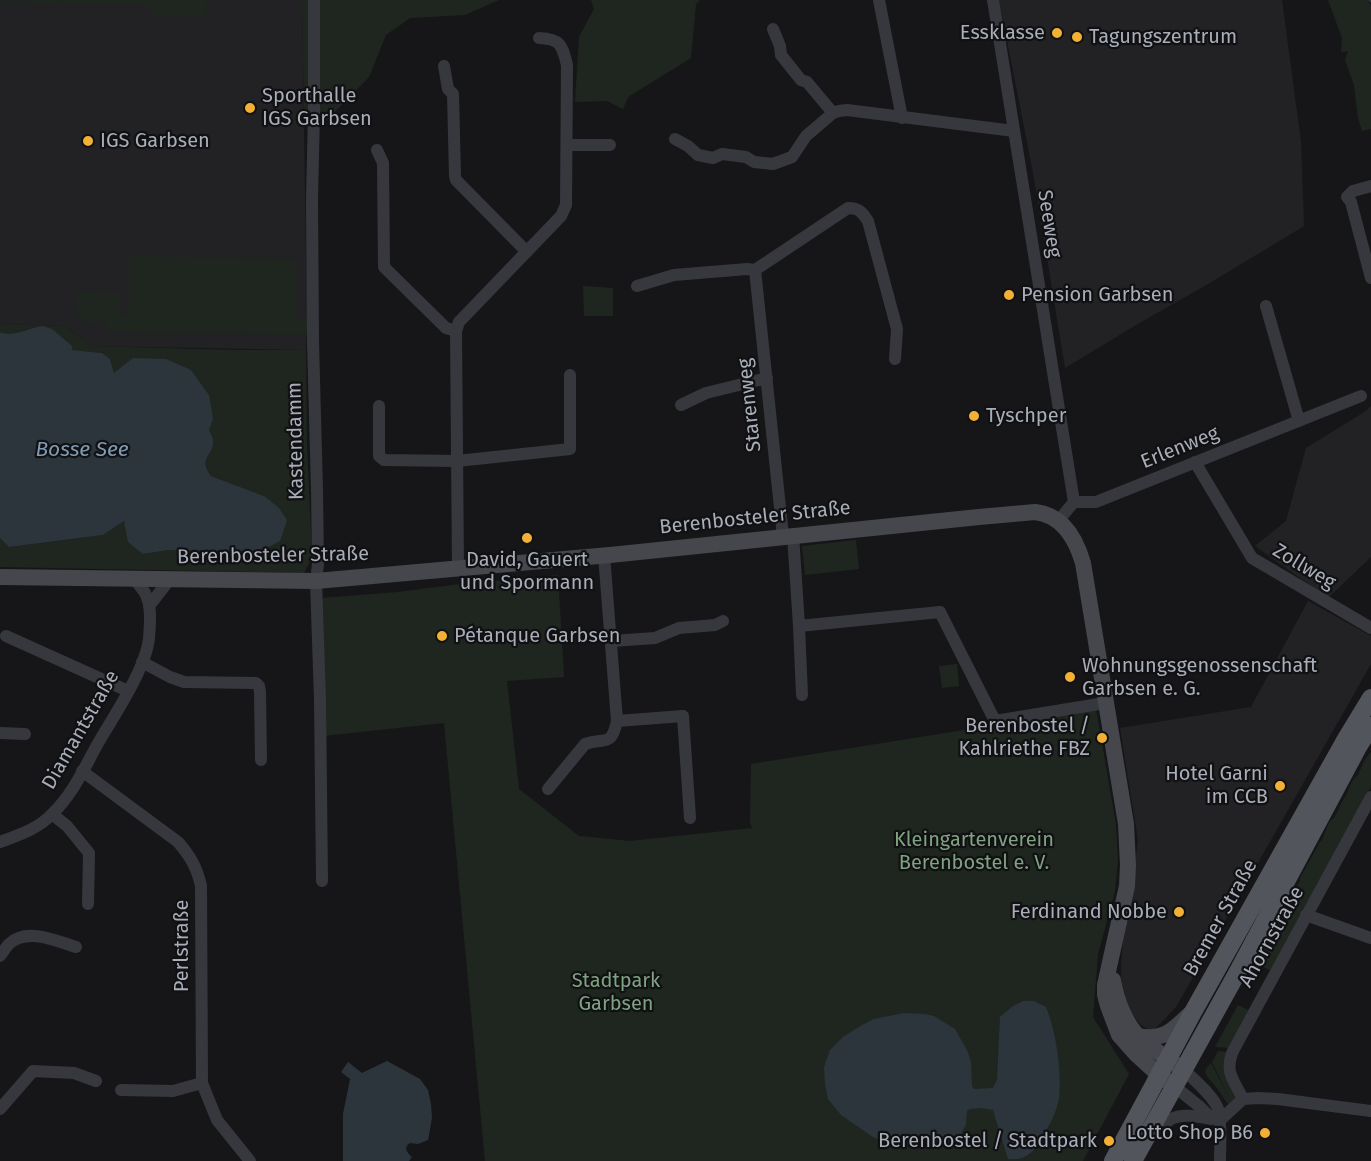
<!DOCTYPE html>
<meta charset="utf-8">
<style>
body{margin:0}
canvas{display:block;background:#161618}
</style>
<canvas width="1371" height="1161"></canvas>
<script>
const c = document.querySelector('canvas').getContext('2d');
c.lineJoin = 'round';
function paint(path, color) { c.fillStyle = color; c.fill(path, 'evenodd'); }
function strokePath(path, color, width, dash) { c.strokeStyle = color; c.lineWidth = width; c.lineCap = dash ? 'butt' : 'round'; c.setLineDash(dash || []); c.stroke(path); }
function write(font, color, halo, rows, align = 'center') {
  c.font = font + ' "Fira Sans",sans-serif'; c.lineWidth = 4.5; c.setLineDash([]); c.textBaseline = 'middle'; c.strokeStyle = halo; c.fillStyle = color; for (const [text, x, y, turn = 0] of rows) {
    c.save(); c.translate(x, y); c.rotate((+turn || 0) * Math.PI / 180); c.textAlign = isNaN(turn) ? turn : align; if (halo) c.strokeText(text, 0, 0); c.fillText(text, 0, 0); c.restore();
  }
}
paint(new Path2D(`
 M0,0H302L307,319L306,350L92,346L65,326L0,324Z
 M999,0H1282L1301,142L1304,226L1203,287L1141,322L1065,368L1034,178Z
 M1371,406V557L1328,598L1255,546L1286,521L1306,448L1366,411Z
 M1308,601L1371,636V664L1176,1007L1152,1032L1141,1025L1132,1014L1122,991L1121,968L1123,939L1133,881L1138,840L1120,728L1251,707Z`), '#222225');
paint(new Path2D(`
 M0,0H207L206,15L159,17L143,4L1,2Z
 M302,0H499L465,15L410,18L386,35L369,77L323,124L304,112Z
 M591,0H700L696,4L691,58L628,97L623,109L607,101L575,102L579,37L594,9Z
 M1328,0H1371L1368,2L1371,5V129L1362,131L1358,118L1354,85L1345,60L1348,51L1341,52L1342,38Z
 M129,256L296,259V319H307V335L107,332V322L97,320L92,326L75,313L78,292L120,293V315H129Z
 M583,286L613,288V316H584Z
 M0,324L65,326L92,346L237,350H306L307,443L312,558L304,573L0,567V538L9,547L103,535L124,521L143,554L169,550L264,496L211,476L206,467L209,395L191,370L114,373L110,359L102,353L72,350L35,327L9,335L0,332Z
 M856,540L859,569L805,575L802,546Z
 M558,575L564,677L507,681L519,789L579,836L630,841L752,828L750,822L751,764L1096,709L1116,824L1118,860L1115,891L1098,954L1093,1017L1129,1074L1083,1161H485L444,723L323,736L321,598L398,592L460,584Z
 M957,664L959,686L942,688L939,666Z
 M1371,752V787L1271,971L1258,964L1265,944L1284,907L1287,905L1288,900L1300,881V878L1320,842L1322,840C1325,833 1327,823 1334,818L1344,798L1346,796C1349,789 1351,780 1358,775C1362,767 1364,758 1371,752Z
 M1238,1005L1250,1011L1230,1048L1215,1047Z
 M1218,1051L1228,1052C1218,1071 1227,1080 1237,1098L1228,1104C1224,1099 1220,1092 1216,1087C1211,1080 1206,1078 1205,1070L1211,1063L1229,1097L1212,1062Z`), '#1e261f');
paint(new Path2D(`
 M43,326L52,329L72,346V350L102,353L110,359L114,373L133,358L166,359L191,370L209,395L213,419L209,430C221,451 203,452 206,467C206,468 211,476 211,476L264,496L279,508L287,520L280,541L261,551L169,550L143,554L128,542L124,521L103,535L9,547L0,538V332C13,338 29,327 43,326Z
 M1023,1001H1034L1046,1007C1056,1031 1062,1072 1059,1098C1056,1115 1047,1130 1038,1144C1031,1155 1022,1161 1008,1159L993,1110L981,1108L970,1109L967,1111L966,1124L961,1134L936,1147L888,1143L873,1137L841,1115L828,1099L825,1084L824,1067L830,1050L843,1037L862,1025L874,1019L904,1013L924,1014L934,1016L955,1029L967,1050L971,1062L972,1086L974,1089L993,1088L997,1080L1000,1017L1013,1006Z
 M387,1061L420,1079L428,1090L431,1104L432,1118L428,1140L418,1144L410,1143C403,1147 407,1153 412,1157L409,1161H343V1114L350,1079L341,1072L348,1062L362,1073Z`), '#2c353c');
strokePath(new Path2D(`
 M1370,0L1371,1`), '#2c353c', 3);
strokePath(new Path2D(`
 M314,0V112L312,199L313,342L317,490L318,564L316,581L320,699L322,881
 M879,0L902,118
 M993,0L1074,502L1058,521
 M773,29L780,46L781,55L801,80L807,82L833,113
 M444,66L448,89L453,94L455,176L456,180L527,252
 M675,139L688,146L698,155L713,158L722,154L746,157L754,162L773,164L792,157L806,136L833,113L839,111L847,110L1014,131
 M567,145H610
 M377,150L383,163L384,267L446,328L456,331
 M1371,186L1353,191L1347,197L1351,202L1371,278
 M755,270L783,536
 M637,286L674,275L747,269L755,270L848,208C859,208 862,212 868,221L897,329L895,359
 M1266,306L1299,421
 M681,405L706,393L767,378
 M379,406V456L384,460L457,461L570,449V375
 M1195,462L1252,558L1371,628
 M1074,502H1096L1361,396
 M793,535L799,626L940,612L995,721L1105,703
 M458,569L456,331L459,322L561,216L566,205L567,65C562,45 561,39 539,38
 M149,606L170,579
 M799,626L802,695
 M6,636L128,691
 M612,641L655,638L679,628L715,625L723,621
 M142,662L170,677L184,682L256,683L259,686L260,692L261,760
 M617,721L683,716L690,818
 M0,733L25,734
 M82,771L178,842C191,857 197,868 201,886L202,1083L217,1120L250,1161
 M548,789L585,744C605,737 611,748 617,721L604,555
 M52,814L67,826L89,853L88,904
 M0,842C19,835 38,829 52,814C72,795 84,769 97,745C113,717 146,669 149,638C150,624 152,606 145,593C142,588 137,583 134,578
 M1306,915L1371,938
 M0,956C3,952 6,947 9,944C27,927 57,941 76,947
 M1184,1070C1194,1080 1214,1096 1218,1109C1222,1126 1220,1144 1220,1161
 M1174,1086L1200,1107L1212,1119
 M121,1090L173,1091L202,1083
 M1243,1099C1234,1080 1224,1073 1233,1051L1371,797
 M0,1109L33,1071L74,1073L96,1081
 M1219,1121L1243,1099L1258,1098L1278,1099L1371,1111
 M1152,1135C1158,1130 1164,1123 1171,1119C1183,1113 1199,1117 1211,1119`), '#37383d', 12);
strokePath(new Path2D(`
 M0,577L316,581L610,555L979,517L1035,512C1063,515 1076,539 1083,563L1126,824L1128,865L1127,886L1105,985V995L1108,1006L1119,1035L1135,1053L1159,1075L1174,1086
 M1113,980C1116,999 1125,1023 1139,1037C1151,1048 1165,1057 1178,1066
 M1138,1036C1165,1041 1172,1030 1190,1014`), '#45474d', 16);
strokePath(new Path2D(`
 M1113,1161L1193,1012L1346,739L1371,698
 M1133,1161L1236,975L1358,747L1371,726`), '#53555c', 18);
for (const [x, y, r, color] of [
 [1057,33,6,"#f2b134"],
 [1077,37,6,"#f2b134"],
 [250,108,6,"#f2b134"],
 [88,141,6,"#f2b134"],
 [1009,295,6,"#f2b134"],
 [974,416,6,"#f2b134"],
 [527,538,6,"#f2b134"],
 [442,636,6,"#f2b134"],
 [1070,677,6,"#f2b134"],
 [1102,738,6,"#f2b134"],
 [1280,786,6,"#f2b134"],
 [1179,912,6,"#f2b134"],
 [1265,1133,6,"#f2b134"],
 [1109,1141,6,"#f2b134"]
]) { const dot = new Path2D(); dot.arc(x, y, r, 0, 2 * Math.PI); c.fillStyle = color; c.fill(dot); strokePath(dot, '#111113', 2); }
write('20px', '#a8adb8', '#111113', [
 ["Essklasse",1045,33,"right"],
 ["Tagungszentrum",1089,37],
 ["Sporthalle",262,96],
 ["IGS Garbsen",262,119],
 ["IGS Garbsen",100,141],
 ["Pension Garbsen",1021,295],
 ["Tyschper",986,416],
 ["David, Gauert",527,560,"center"],
 ["und Spormann",527,583,"center"],
 ["Pétanque Garbsen",454,636],
 ["Wohnungsgenossenschaft",1082,666],
 ["Garbsen e. G.",1082,689],
 ["Berenbostel /",1090,726,"right"],
 ["Kahlriethe FBZ",1090,749,"right"],
 ["Hotel Garni",1268,774,"right"],
 ["im CCB",1268,797,"right"],
 ["Ferdinand Nobbe",1167,912,"right"],
 ["Lotto Shop B6",1253,1133,"right"],
 ["Berenbostel / Stadtpark",1097,1141,"right"]
], 'left');
write('20px', '#a8adb8', '#111113', [
 ["Seeweg",1049,224,81],
 ["Starenweg",750,405,-96],
 ["Kastendamm",296,441,-91],
 ["Erlenweg",1180,448,-22],
 ["Berenbosteler Straße",755,518,-6],
 ["Berenbosteler Straße",273,556,-1],
 ["Zollweg",1304,567,31],
 ["Diamantstraße",81,730,-60],
 ["Bremer Straße",1221,918,-61],
 ["Ahornstraße",1272,937,-61],
 ["Perlstraße",182,946,-90]
]);
write('20px', '#7fa381', '#111113', [
 ["Kleingartenverein",974,840],
 ["Berenbostel e. V.",974,863],
 ["Stadtpark",616,981],
 ["Garbsen",616,1004]
]);
write('italic 21px', '#7f9bb3', '#111113', [
 ["Bosse See",82,450]
]);
</script>
